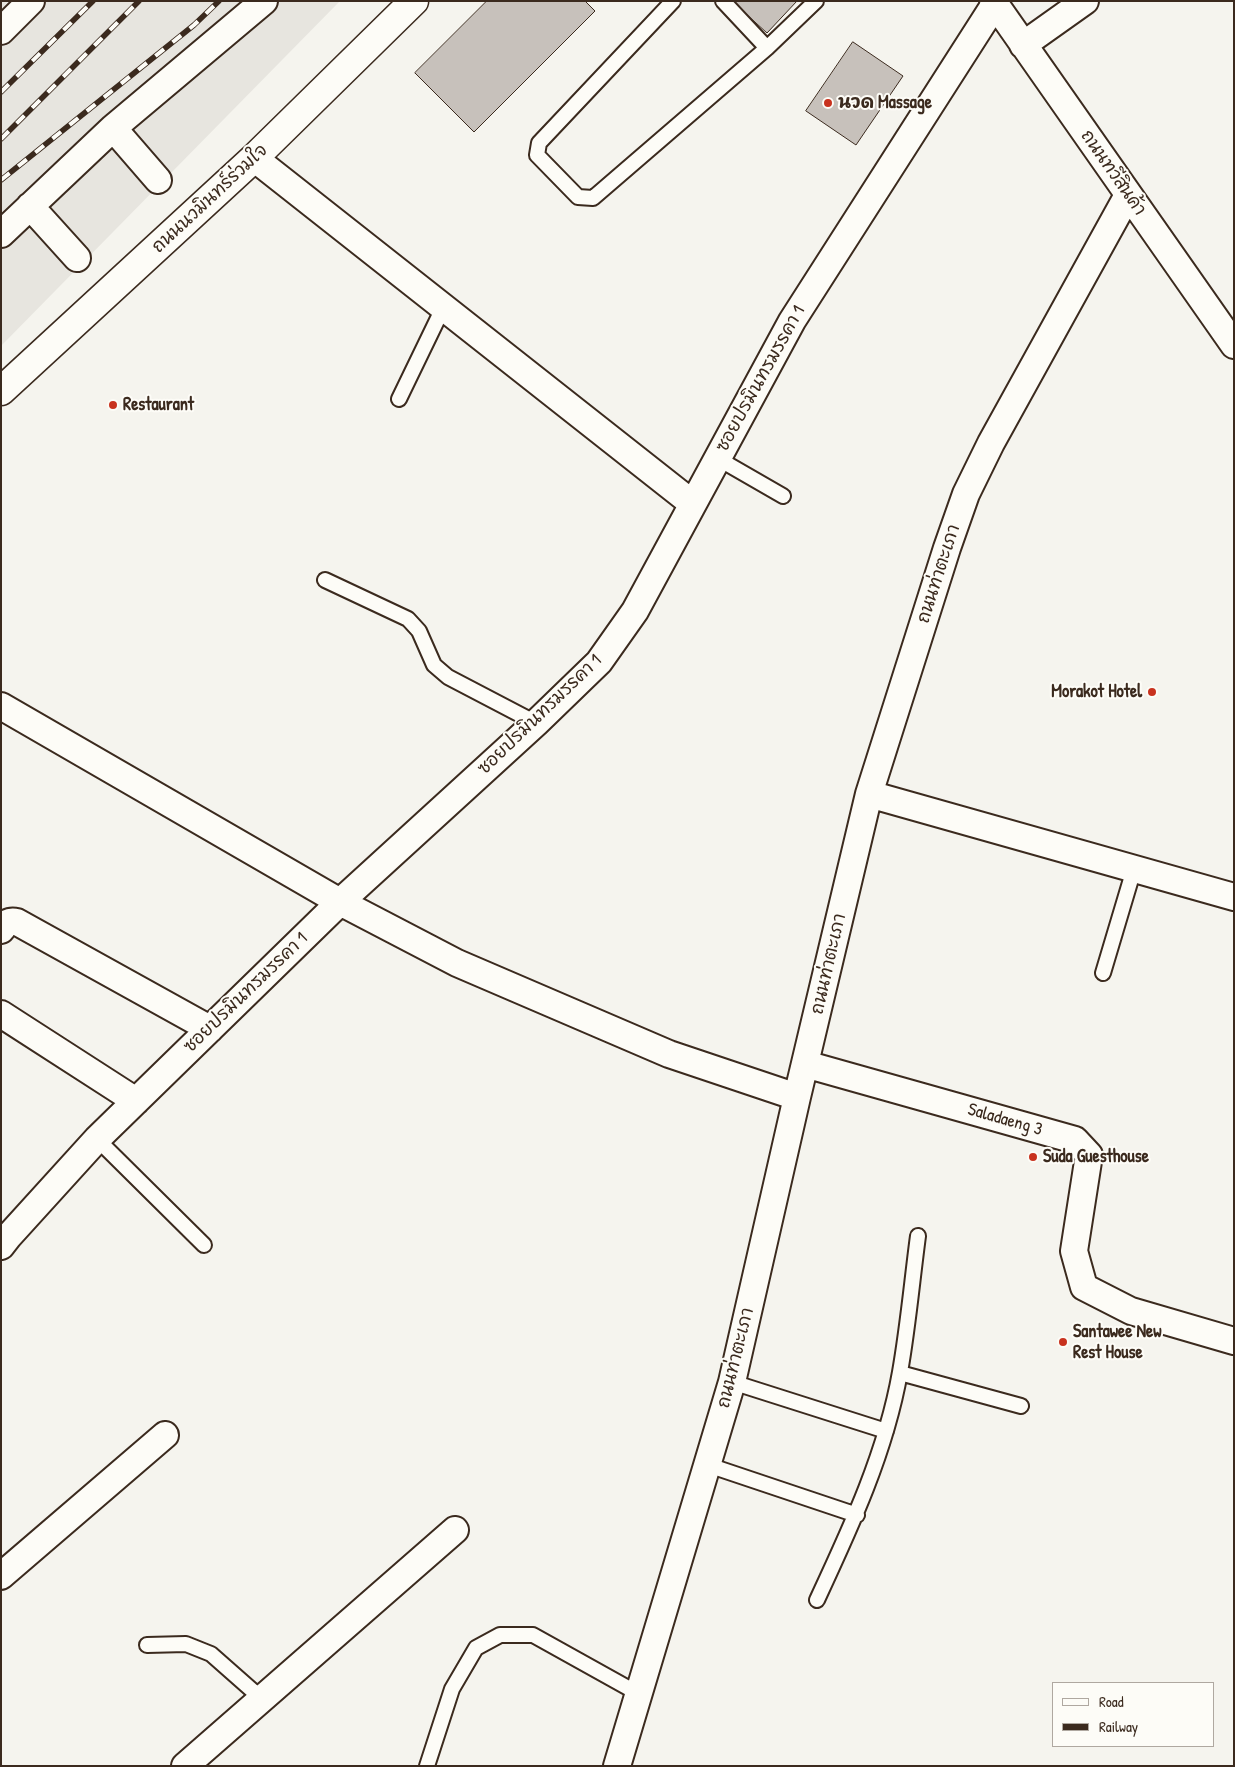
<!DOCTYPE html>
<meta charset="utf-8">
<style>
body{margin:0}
#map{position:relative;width:1235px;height:1767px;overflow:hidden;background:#f5f4ee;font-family:"Patrick Hand",sans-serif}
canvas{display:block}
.frame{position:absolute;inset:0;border:2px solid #3b2a1e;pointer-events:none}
.legend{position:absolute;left:1052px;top:1682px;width:162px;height:65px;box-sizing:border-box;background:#fdfcf7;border:1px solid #afa8a0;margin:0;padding:6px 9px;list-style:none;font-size:15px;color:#3b2a1e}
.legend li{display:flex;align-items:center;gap:10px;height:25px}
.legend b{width:25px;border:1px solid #afa8a0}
</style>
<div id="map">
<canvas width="1235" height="1767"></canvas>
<div class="frame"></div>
<ul class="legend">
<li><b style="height:6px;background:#fdfcf7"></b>Road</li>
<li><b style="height:6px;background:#3b2a1e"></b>Railway</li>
</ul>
</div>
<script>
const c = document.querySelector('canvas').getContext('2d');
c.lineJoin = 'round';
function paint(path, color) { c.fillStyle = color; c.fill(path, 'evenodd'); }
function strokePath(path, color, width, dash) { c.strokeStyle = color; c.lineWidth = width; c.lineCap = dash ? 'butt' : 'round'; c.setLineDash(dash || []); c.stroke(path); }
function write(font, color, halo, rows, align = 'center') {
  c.font = font + ' "Patrick Hand","Playpen Sans Thai",sans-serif'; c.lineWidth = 4; c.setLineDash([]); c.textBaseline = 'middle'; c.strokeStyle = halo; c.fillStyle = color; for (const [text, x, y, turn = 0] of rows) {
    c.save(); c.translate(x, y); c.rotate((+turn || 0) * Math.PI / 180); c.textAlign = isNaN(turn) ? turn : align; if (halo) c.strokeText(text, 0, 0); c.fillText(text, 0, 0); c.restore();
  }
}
paint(new Path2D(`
 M1,1H340L1,346Z`), '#e7e5df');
const building = new Path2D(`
 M487,1H585L595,11L474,132L415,73Z
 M735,1H797L767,33L734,3Z
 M853,42L903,76L856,145L806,111Z`);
paint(building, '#c7c1bb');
strokePath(building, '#3b2a1e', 1);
const service = new Path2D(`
 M673,1L539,143L537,155L578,197L593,198L767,48L816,1
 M723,1L767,48
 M399,399L443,308
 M717,458L783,496
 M325,580L408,619L419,631L434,665L448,677L536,723
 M1103,973L1134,869
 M97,1139L204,1245
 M900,1373L1021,1406
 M732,1382L886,1431
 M708,1465L857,1515
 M817,1600C851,1527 886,1452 900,1372C908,1327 912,1281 918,1236
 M147,1645L186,1644L211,1654L262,1699
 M427,1766L452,1689L476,1648L500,1635H533L639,1694`);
const minor = new Path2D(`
 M993,1L1234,345
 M1,31L31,1
 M1023,45L1085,1
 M113,128L158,180
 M254,158L693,504
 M30,206L77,258
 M1,234L113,128L264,1
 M1,706L340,902L457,963L669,1054L797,1097
 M869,794L1234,897
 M1,930C6,923 9,920 17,922L210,1029
 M1,1014L136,1101
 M805,1064L1075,1140L1089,1155L1074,1251L1084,1287L1131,1311L1234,1341
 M1,1246L8,1237L97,1139L340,902L536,723L599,662L635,611L792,321L995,4
 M1,1576L165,1435
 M185,1766L455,1530
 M617,1766L732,1382L797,1097L869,794L947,548L966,494L991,443L1128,195`);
const tertiary = new Path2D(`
 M1,391L254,158L414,1`);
strokePath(service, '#3b2a1e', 18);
strokePath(minor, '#3b2a1e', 30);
strokePath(tertiary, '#3b2a1e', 31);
strokePath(service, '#fdfcf7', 14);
strokePath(minor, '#fdfcf7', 26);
strokePath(tertiary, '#fdfcf7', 28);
const rail = new Path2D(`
 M1,92L93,1
 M1,139L139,1
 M1,180L194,25L219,1`);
strokePath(rail, '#3b2a1e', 5.5);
strokePath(rail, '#fdfcf7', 4, [11]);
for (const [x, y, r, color] of [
 [828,103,5,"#c8321e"],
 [113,405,5,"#c8321e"],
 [1152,692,5,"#c8321e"],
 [1033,1157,5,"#c8321e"],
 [1063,1342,5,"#c8321e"]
]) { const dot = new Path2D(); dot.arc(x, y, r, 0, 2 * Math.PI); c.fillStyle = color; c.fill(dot); strokePath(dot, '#fdfcf7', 2); }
write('bold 18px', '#3b2a1e', '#fdfcf7', [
 ["นวด Massage",838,103],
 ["Restaurant",123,405],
 ["Morakot Hotel",1142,692,"right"],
 ["Suda Guesthouse",1043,1157],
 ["Santawee New",1073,1332],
 ["Rest House",1073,1353]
], 'left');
write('18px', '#3b2a1e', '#fdfcf7', [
 ["ถนนทวีสินค้า",1113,173,55],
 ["ถนนนวมินทร์ร่วมใจ",210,199,-43],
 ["ซอยปรมินทรมรรคา 1",761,379,-61],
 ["ถนนท่าตะเภา",939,574,-72],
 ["ซอยปรมินทรมรรคา 1",540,715,-44],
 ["ถนนท่าตะเภา",829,964,-77],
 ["ซอยปรมินทรมรรคา 1",246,993,-44],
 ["Saladaeng 3",1005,1120,16],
 ["ถนนท่าตะเภา",736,1358,-76]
]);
</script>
